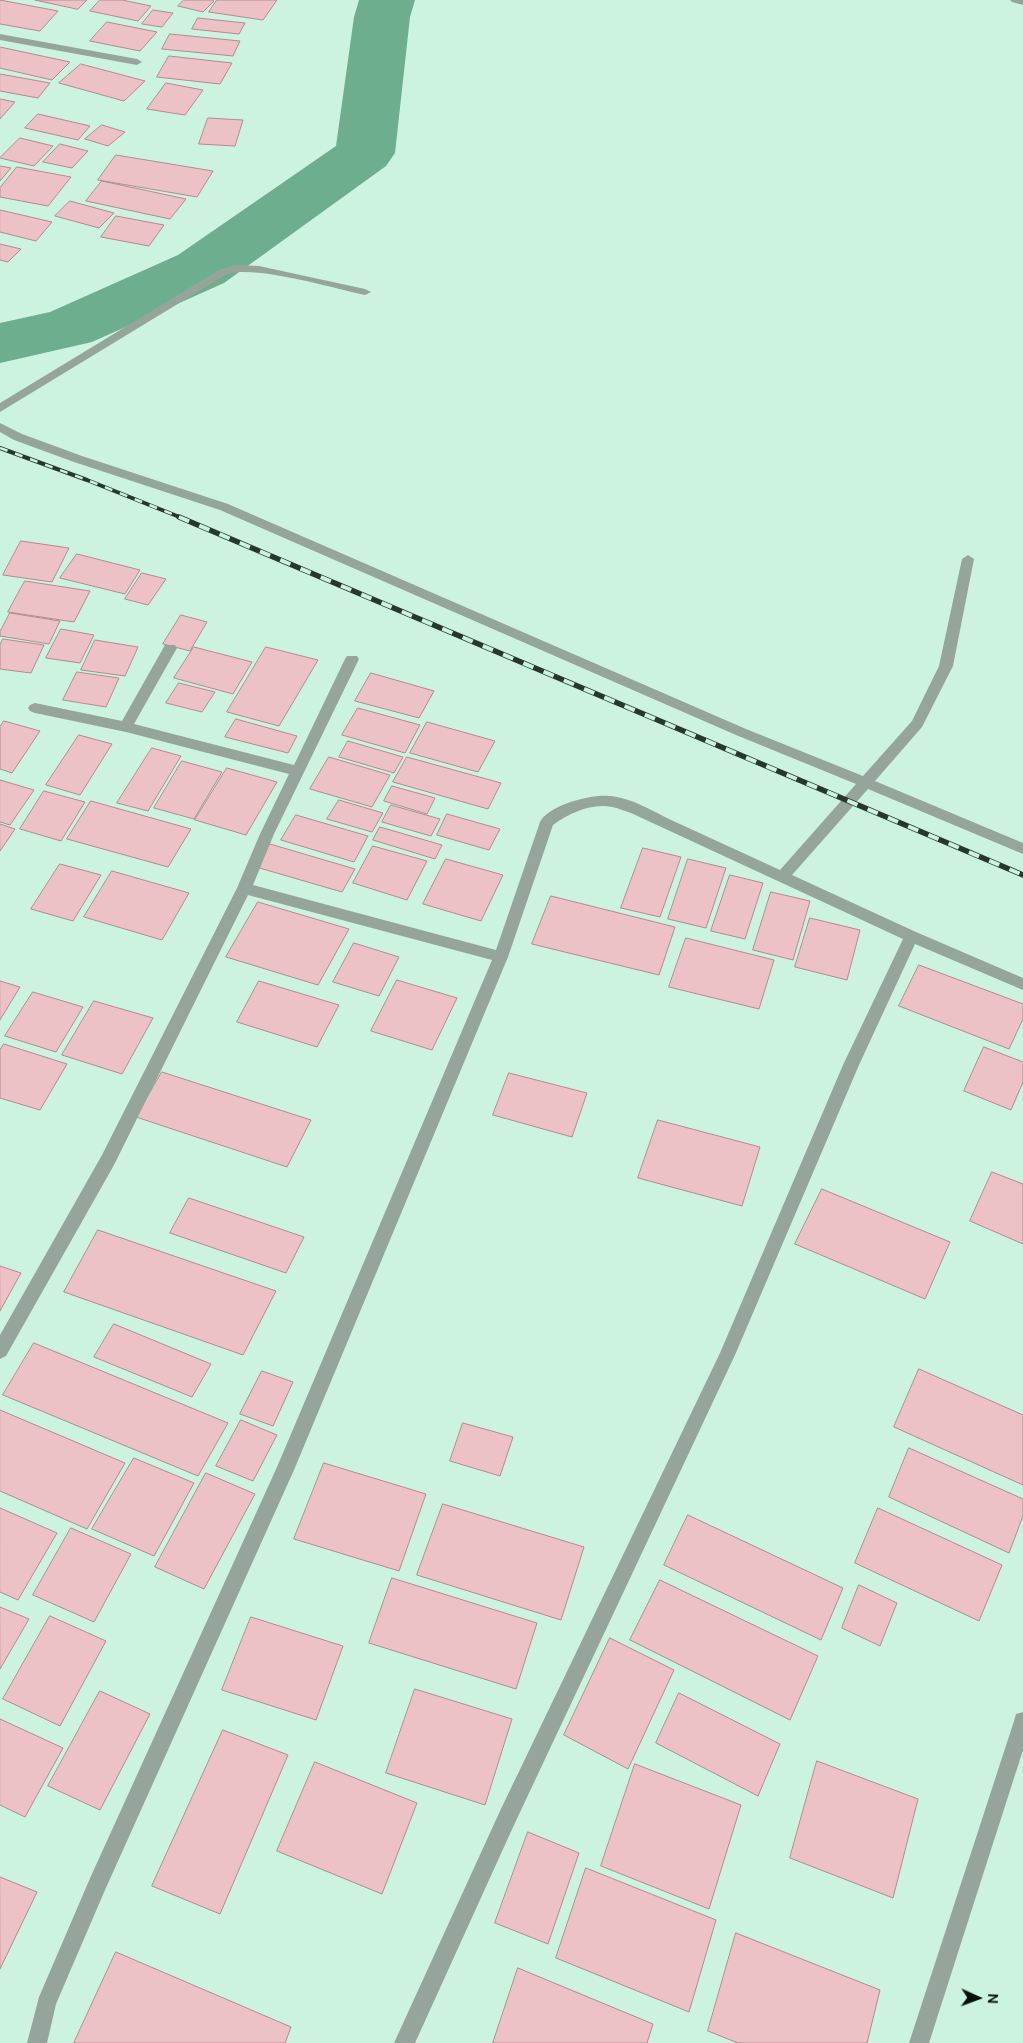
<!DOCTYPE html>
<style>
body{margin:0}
#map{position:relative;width:1023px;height:2043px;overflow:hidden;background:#ccf3df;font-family:"DM Sans",sans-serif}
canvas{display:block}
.north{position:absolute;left:953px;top:1973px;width:50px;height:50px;-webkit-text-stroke:4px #ccf3df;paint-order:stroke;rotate:92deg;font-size:14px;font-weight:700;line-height:20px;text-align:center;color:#05120c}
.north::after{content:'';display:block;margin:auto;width:18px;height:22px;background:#05120c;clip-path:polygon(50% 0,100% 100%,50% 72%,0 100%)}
</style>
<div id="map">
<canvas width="1023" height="2043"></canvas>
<div class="north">N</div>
</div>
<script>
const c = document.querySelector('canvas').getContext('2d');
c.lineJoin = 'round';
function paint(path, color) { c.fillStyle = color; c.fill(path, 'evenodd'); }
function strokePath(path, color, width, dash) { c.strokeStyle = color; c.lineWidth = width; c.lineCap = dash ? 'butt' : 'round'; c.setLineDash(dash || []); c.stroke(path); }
paint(new Path2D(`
 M359,0H415L410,17L395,153L386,166L224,283L92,342L0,363V323L50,312L178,255L336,146L354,17Z`), '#6dae8f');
const building = new Path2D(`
 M0,0L58,11L40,31L0,24Z
 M35,0H87L78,9Z
 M100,0H122L151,6L138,21L90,11Z
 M184,0H212L214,1L203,12L178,6Z
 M217,0H277L263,20L209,12Z
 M153,10L173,13L162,27L142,24Z
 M198,18L245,23L239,34L192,29Z
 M107,22L157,32L140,51L90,41Z
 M170,34L240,41L233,56L162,49Z
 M0,47L70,62L52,80L0,68Z
 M169,56L232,63L220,84L157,77Z
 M81,64L145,81L124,101L59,83Z
 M0,74L50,83L38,98L0,91Z
 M166,83L203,90L185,115L147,109Z
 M0,99L15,102L0,119Z
 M38,114L90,126L78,140L25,128Z
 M208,118L243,120L235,146L199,144Z
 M102,125L125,132L108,146L85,139Z
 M20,138L53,146L34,166L0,158Z
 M60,144L88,151L72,168L43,162Z
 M116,155L213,171L197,197L98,180Z
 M0,166L11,168L0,181Z
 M17,167L71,177L48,206L0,197V188Z
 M102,181L186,199L170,219L86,201Z
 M70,201L114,213L99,228L55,216Z
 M0,210L52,222L36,241L0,232Z
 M116,216L164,225L149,246L101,237Z
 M0,244L21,249L8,262L0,260Z
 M21,541L69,548L52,582L3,575Z
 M77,554L140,570L125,594L60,578Z
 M142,573L166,579L148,605L125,599Z
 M25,581L90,591L74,622L8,612Z
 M10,613L60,621L49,644L0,636V632Z
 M181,615L207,622L190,651L163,644Z
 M61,629L94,635L80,663L46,658Z
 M3,639L44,645L31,673L0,669V645Z
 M95,640L138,647L125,676L81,670Z
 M194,647L252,662L233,694L174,678Z
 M266,647L318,660L279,726L227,712Z
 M77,672L119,678L106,707L63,700Z
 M371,673L434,691L419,718L355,701Z
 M179,683L215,692L202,712L166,703Z
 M358,708L420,725L405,753L342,735Z
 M236,719L297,736L288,753L225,737Z
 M4,721L40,731L12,773L0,769V727Z
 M427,722L495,741L478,772L410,753Z
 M79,735L112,744L80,795L46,785Z
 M348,741L403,757L394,773L339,757Z
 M152,748L181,756L148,811L117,803Z
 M329,757L390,775L372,807L310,789Z
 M407,757L501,783L488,809L393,782Z
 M182,761L222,772L194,819L154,808Z
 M227,768L277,782L246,835L195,820Z
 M0,780L34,790L10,825L0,822Z
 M392,786L435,798L427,814L384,801Z
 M44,791L85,802L61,841L20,829Z
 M339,800L383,813L372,832L327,819Z
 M91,801L191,829L168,867L67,839Z
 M391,805L440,819L431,836L382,822Z
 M447,814L500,829L489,850L437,835Z
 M296,815L368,836L354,862L281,840Z
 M0,824L15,829L0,851Z
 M380,827L442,845L435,859L373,840Z
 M270,844L355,869L342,892L256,867Z
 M373,846L427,861L407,900L353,883Z
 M643,848L681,857L660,917L621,908Z
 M446,859L503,875L481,921L423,904Z
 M688,859L726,868L706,928L668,919Z
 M60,864L101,875L73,921L31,909Z
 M112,871L189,893L162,940L84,917Z
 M730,875L763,883L745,939L711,931Z
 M771,892L810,901L793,960L753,950Z
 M551,896L675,927L659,975L532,944Z
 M258,902L349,929L318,985L226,957Z
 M810,918L860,930L847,980L795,967Z
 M686,938L774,960L759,1009L669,987Z
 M354,943L399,957L379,996L333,982Z
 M919,965L1023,1004V1019L1009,1049L899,1006Z
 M397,980L457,998L432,1050L371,1031Z
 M0,981L20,987L0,1020Z
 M259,981L339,1005L317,1047L237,1022Z
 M33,992L83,1007L56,1052L5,1036Z
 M94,1001L153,1018L122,1074L62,1055Z
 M4,1044L67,1064L40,1110L0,1098V1050Z
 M984,1047L1023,1062V1082L1011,1110L964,1091Z
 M162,1072L311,1120L287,1167L136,1117Z
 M509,1073L587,1093L572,1137L493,1115Z
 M658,1120L760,1147L742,1206L638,1178Z
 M992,1172L1023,1184V1244L970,1221Z
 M822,1189L950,1242L925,1299L795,1244Z
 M189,1198L304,1237L286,1273L170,1233Z
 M98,1230L276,1291L243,1355L64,1292Z
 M0,1266L21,1273L0,1311Z
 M114,1324L211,1364L192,1397L94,1357Z
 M34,1343L228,1423L198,1476L3,1395Z
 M919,1369L1023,1415V1485L894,1427Z
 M262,1371L293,1382L273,1426L240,1414Z
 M0,1410L125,1463L87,1529L0,1491Z
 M241,1420L277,1435L253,1481L216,1466Z
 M463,1423L513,1437L500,1476L450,1461Z
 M909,1448L1023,1499V1516L1009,1553L889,1497Z
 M134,1458L194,1483L154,1556L92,1529Z
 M324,1463L426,1494L399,1571L294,1539Z
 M206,1473L255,1494L204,1589L155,1567Z
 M443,1504L584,1547L561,1620L417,1575Z
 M0,1508L57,1533L18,1600L0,1592Z
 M878,1508L1002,1565L979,1621L855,1563Z
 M688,1515L843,1588L821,1640L664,1565Z
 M71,1528L131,1554L94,1622L33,1595Z
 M392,1578L537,1623L516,1689L369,1643Z
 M660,1580L818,1656L790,1720L630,1640Z
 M859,1585L897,1603L880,1646L842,1628Z
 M0,1607L29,1619L0,1669Z
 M50,1616L106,1641L60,1726L3,1699Z
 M251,1617L343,1646L316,1720L222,1690Z
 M610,1638L674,1670L628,1769L564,1735Z
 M415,1689L512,1719L485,1805L386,1773Z
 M100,1691L150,1714L100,1810L48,1786Z
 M679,1693L780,1744L758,1796L656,1743Z
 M0,1719L63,1748L25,1817L0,1805Z
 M223,1730L288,1755L220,1914L152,1886Z
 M817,1761L918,1799L893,1898L790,1858Z
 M315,1762L417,1803L382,1894L277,1851Z
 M635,1764L741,1805L709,1909L601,1866Z
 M528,1832L579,1853L548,1944L495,1923Z
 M586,1868L716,1920L689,2012L556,1958Z
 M0,1877L37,1892L0,1969Z
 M736,1933L880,1990L867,2043H738L708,2031Z
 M116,1952L291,2027L285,2043H74Z
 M518,1968L653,2024L647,2043H493Z`);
paint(building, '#ecc2c6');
strokePath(building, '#b28a8e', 1);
paint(new Path2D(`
 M1010,0H1023V5L1012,2Z
 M0,34L137,59L142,62L137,65L0,40Z
 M235,265L259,266L365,289L371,292L365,295C333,288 255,265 227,274L0,412V403L219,270Z
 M0,423L22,434L82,456L228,504L746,729L863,776L912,721L939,666L962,559L968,555L974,559L953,666L922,727L875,781L1023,843V854L868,789L792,875L916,932L1023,978V990L915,944L859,1065L735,1355L514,1825L415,2043H394L500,1811L720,1353L843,1065L903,939L631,813C624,811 618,808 612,807C592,803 569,813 553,825L508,957L294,1470L105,1890L56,2004L47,2043H27L39,1997L91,1876L277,1467L492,960L248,895L114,1165L6,1356L0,1359V1335L102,1155L237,888L260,834L289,774L126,732L35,713L30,711L28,708L30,705L35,703L122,721L165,645H175L177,648L134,724L294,765L345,659L347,656H357L359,659L274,834L253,885L496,950L540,822C549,805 591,794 609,796C629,797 651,810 669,819C706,836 743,853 780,870L856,784L736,735L220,510L74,462L14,440L0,432Z
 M1023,1712V1750L929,2043H909L1014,1721L1016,1714Z`), '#95a59c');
const railFar1 = new Path2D(`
 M0,448L87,480L182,518`);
const rail = new Path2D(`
 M179,517L1023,875`);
strokePath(railFar1, '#26372f', 4);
strokePath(rail, '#26372f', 5.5);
strokePath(railFar1, '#ccf3df', 2.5, [8]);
strokePath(rail, '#ccf3df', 4, [11]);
</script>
